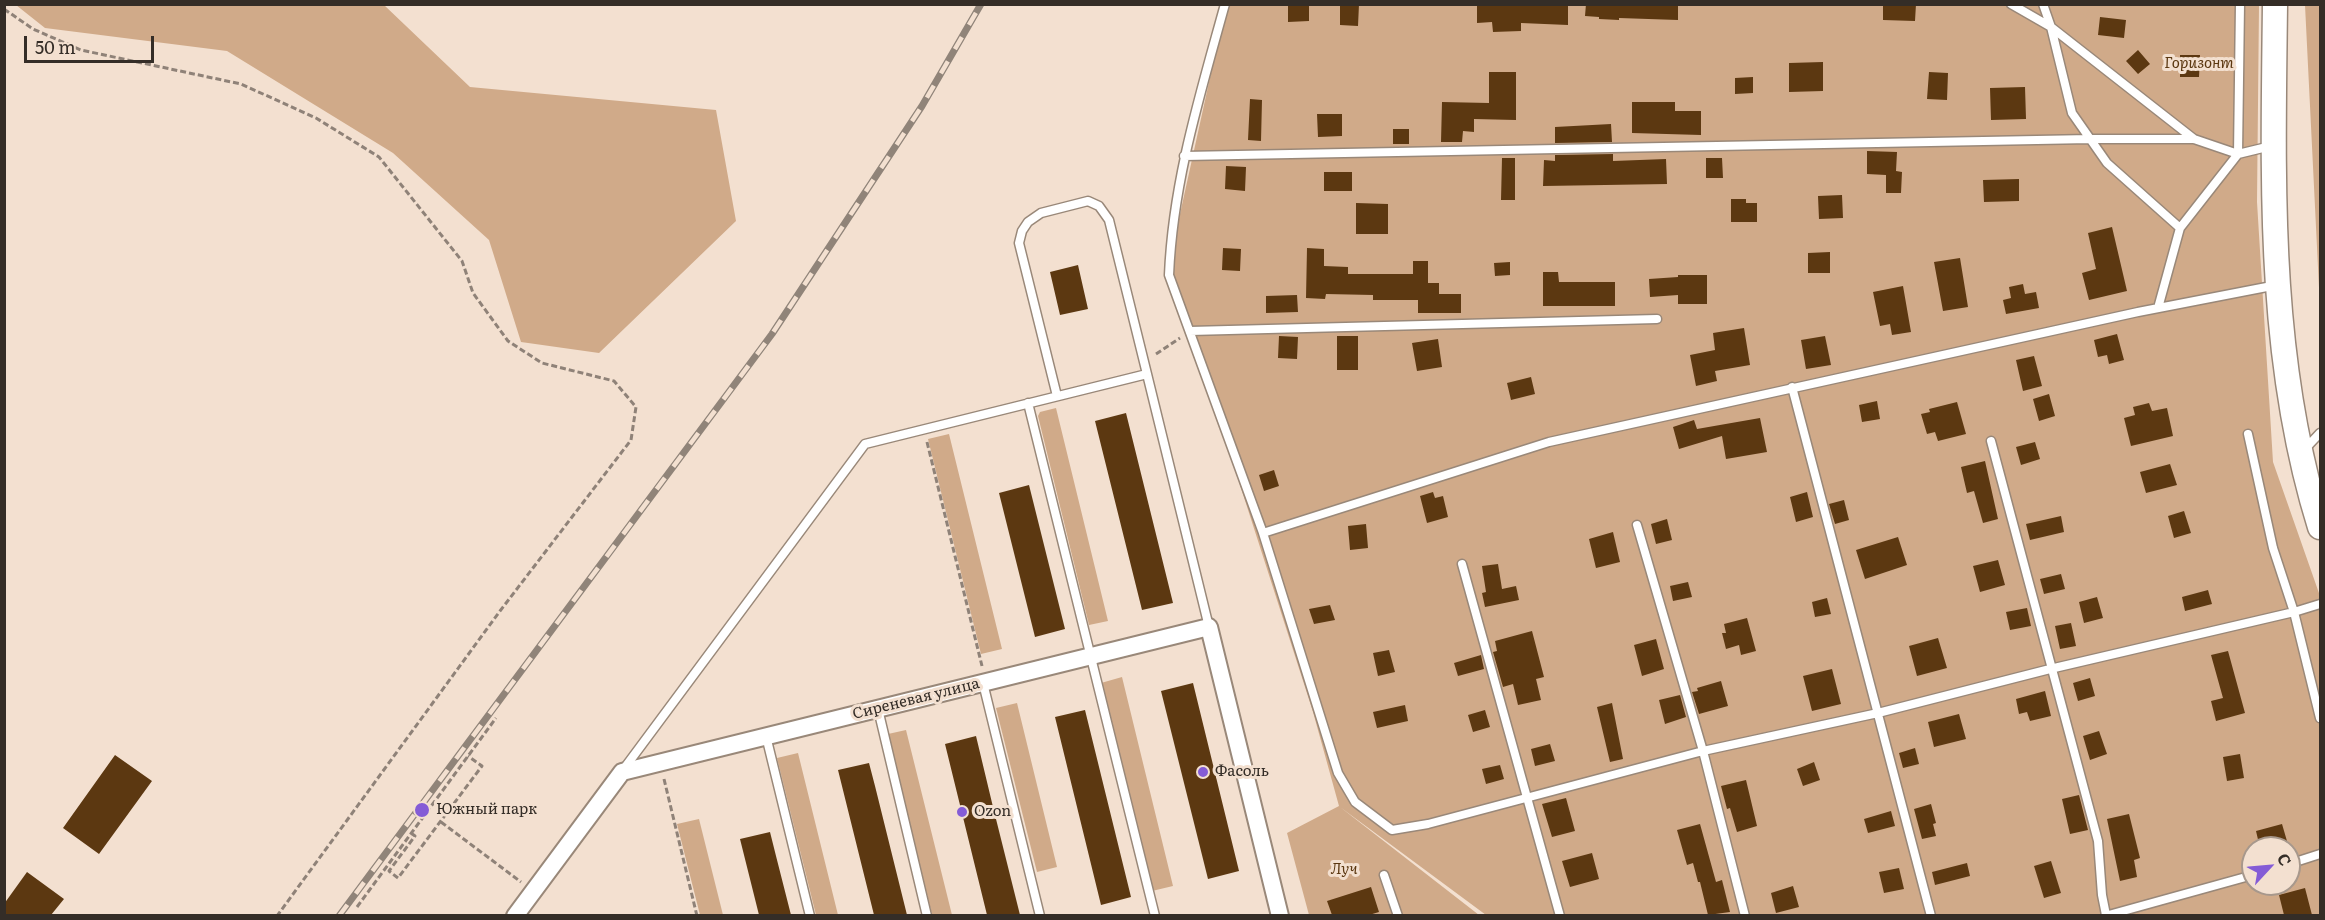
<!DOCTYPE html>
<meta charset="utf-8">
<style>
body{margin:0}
#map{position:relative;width:2325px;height:920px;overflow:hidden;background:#f3e0d0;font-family:Literata,serif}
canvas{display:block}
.frame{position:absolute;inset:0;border:6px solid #342d27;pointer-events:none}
.north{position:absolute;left:2241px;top:836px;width:60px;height:60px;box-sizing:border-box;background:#f3e0d0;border:2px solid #a7988c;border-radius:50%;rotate:64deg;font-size:16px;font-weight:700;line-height:24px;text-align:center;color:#342d27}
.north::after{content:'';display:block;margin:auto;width:21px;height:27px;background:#845cd6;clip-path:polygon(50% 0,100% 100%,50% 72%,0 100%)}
.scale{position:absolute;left:24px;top:36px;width:130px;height:27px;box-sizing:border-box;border:3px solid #342d27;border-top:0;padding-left:8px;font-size:18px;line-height:21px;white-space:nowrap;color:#342d27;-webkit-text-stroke:4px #f3e0d0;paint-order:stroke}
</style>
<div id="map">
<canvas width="2325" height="920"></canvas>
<div class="frame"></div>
<div class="north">С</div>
<div class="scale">50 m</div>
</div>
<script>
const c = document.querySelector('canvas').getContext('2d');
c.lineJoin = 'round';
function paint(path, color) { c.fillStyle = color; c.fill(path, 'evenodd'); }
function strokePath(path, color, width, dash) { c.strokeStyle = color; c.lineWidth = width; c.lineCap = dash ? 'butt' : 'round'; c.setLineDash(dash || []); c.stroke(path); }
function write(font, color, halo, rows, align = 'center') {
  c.font = font + ' Literata,serif'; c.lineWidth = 6; c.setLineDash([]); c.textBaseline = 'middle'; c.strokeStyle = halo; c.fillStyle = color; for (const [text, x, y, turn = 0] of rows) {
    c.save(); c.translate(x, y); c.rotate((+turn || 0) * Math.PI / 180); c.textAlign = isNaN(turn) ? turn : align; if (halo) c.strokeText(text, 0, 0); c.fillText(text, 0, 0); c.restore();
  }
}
paint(new Path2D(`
 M16,5H384L470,87L716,110L736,221L599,353L521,342L489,240L393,153L227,51L45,28Z
 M1226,5H2259L2257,202L2273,462L2320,596V915H1486L1340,807L1479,915H1309L1287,833L1339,806L1313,712L1169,264ZM2253,848H2289V884H2253Z
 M2305,5H2320V308Z
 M1056,408L1108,621L1089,625L1038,416L1040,412Z
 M949,434L1002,649L981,654L928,439Z
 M1122,677L1173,886L1152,891L1101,683Z
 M1017,703L1057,867L1037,872L996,708Z
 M906,730L952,915H932L888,734Z
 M798,753L838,915H816L777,758Z
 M699,819L723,915H700L677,824Z`), '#d0aa89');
paint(new Path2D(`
 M1288,4H1309V21L1288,22Z
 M1340,4H1359L1358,26L1340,25Z
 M1477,4H1568V25L1521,23V31L1493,32L1492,22L1477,23Z
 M1586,4H1678V20L1619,18V20L1599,19V17L1585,16Z
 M1883,4H1916L1915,21L1883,20Z
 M2100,17L2126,20L2124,38L2098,35Z
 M2138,50L2150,64L2138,74L2126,61Z
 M2180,55H2200L2199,77H2180Z
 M1823,62V91L1789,92V63Z
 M1489,72H1516V120L1474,119V132L1463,131L1462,142H1441L1442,102L1489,103Z
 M1929,72L1948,73L1947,100L1927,99Z
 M1753,77V93L1735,94V78Z
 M2025,87L2026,119L1991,120L1990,88Z
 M1250,99L1262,100L1261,141L1248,140Z
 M1632,102H1675V111H1701V135L1632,133Z
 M1317,114H1342V136L1318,137Z
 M1611,124L1612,142L1555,143V127Z
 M1393,129H1409V144H1393Z
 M1867,151L1897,152L1896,171L1902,172L1901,193H1886V175L1867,174Z
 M1613,154V161L1666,159L1667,184L1543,186L1544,160L1555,161V155Z
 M1502,158H1515V200H1501Z
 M1706,158H1722L1723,178H1706Z
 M1226,166L1246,167L1245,191L1225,189Z
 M1324,172H1352V191H1324Z
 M2019,179V201L1984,202L1983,180Z
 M1842,195L1843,218L1819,219L1818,196Z
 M1731,199H1746V203H1757V222H1731Z
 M1356,203L1388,204V234H1356Z
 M2112,227L2127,291L2089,300L2082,273L2096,269L2088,233Z
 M1223,248L1241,249L1240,271L1222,270Z
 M1307,248L1324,249V266L1348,267V274H1413V261H1428V283H1439V294H1461V313H1418V300H1373V295L1326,294L1325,299L1306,298Z
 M1830,252V273H1808V253Z
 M1960,258L1968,307L1943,311L1934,262Z
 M1510,262V275L1495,276L1494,263Z
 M1078,265L1088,309L1060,315L1050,272Z
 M1543,272H1558L1559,282H1615V306H1543Z
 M1678,275H1707V304H1678V295L1650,297L1649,279L1678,277Z
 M2023,284L2025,294L2036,292L2039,308L2006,314L2003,300L2011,298L2009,287Z
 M1903,286L1911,332L1892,335L1890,324L1880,326L1873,292Z
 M1297,295L1298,312L1266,313V296Z
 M1744,328L1750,365L1715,371L1717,381L1696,386L1690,355L1715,350L1713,333Z
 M2117,334L2124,360L2109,364L2107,355L2098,357L2094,340Z
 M1279,336L1298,337L1297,359L1278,358Z
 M1337,336H1358V370H1337Z
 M1825,336L1831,365L1806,369L1801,340Z
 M1438,339L1442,367L1417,371L1412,343Z
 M2034,356L2042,386L2023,391L2016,360Z
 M1531,377L1535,394L1511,400L1507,383Z
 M2049,394L2055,416L2039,421L2033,399Z
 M1877,401L1880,419L1862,422L1859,405Z
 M1957,402L1966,434L1938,441L1935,432L1927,434L1921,414L1930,412L1929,409Z
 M2149,403L2152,411L2167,408L2173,436L2131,446L2124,418L2135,415L2133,407Z
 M1126,413L1173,603L1142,610L1095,421Z
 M1760,418L1767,452L1726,459L1722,436L1679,449L1673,427L1694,420L1697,429Z
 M2035,442L2040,459L2021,465L2016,447Z
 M1985,461L1998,519L1983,523L1974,491L1967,493L1961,467Z
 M2170,464L2177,485L2146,493L2140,472Z
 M1274,470L1279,486L1264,491L1259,475Z
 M1029,485L1065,629L1035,637L999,493Z
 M1433,492L1435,498L1443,496L1448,517L1427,523L1420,496Z
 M1807,492L1813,517L1796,522L1790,497Z
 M1844,500L1849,520L1835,524L1829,504Z
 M2184,511L2191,533L2174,538L2168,516Z
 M2061,516L2064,532L2030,540L2026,524Z
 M1667,519L1672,540L1656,544L1651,524Z
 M1366,524L1368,548L1350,550L1348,526Z
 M1613,532L1620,562L1596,568L1589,539Z
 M1898,537L1907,565L1865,579L1856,550Z
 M1998,560L2005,585L1980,592L1973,566Z
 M1498,564L1502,589L1516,586L1519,600L1485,607L1482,593L1486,592L1482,566Z
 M2061,574L2065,589L2044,594L2040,579Z
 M1688,582L1692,597L1673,601L1670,586Z
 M2208,590L2212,604L2185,611L2182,597Z
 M2097,597L2103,618L2084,623L2079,602Z
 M1827,598L1831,614L1815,617L1812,602Z
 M1330,605L1335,620L1314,624L1309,609Z
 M2027,608L2031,626L2010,630L2006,612Z
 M1747,618L1756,651L1741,655L1739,645L1726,649L1722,633H1726L1724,624Z
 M2071,623L2076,646L2060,649L2055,626Z
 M1532,631L1544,677L1536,679L1541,700L1518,705L1513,684L1503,687L1493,652L1497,651L1495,641Z
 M1938,638L1947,668L1917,676L1909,646Z
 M1656,639L1664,669L1642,676L1634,645Z
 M1389,650L1395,672L1378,676L1373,653Z
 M2228,651L2245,713L2216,721L2211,701L2223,698L2211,655Z
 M1481,655L1484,669L1458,676L1454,663Z
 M1832,669L1841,704L1812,711L1803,676Z
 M2090,678L2095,696L2078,701L2073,683Z
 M1721,681L1728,706L1699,714L1692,692L1698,691L1697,688Z
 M1193,683L1239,871L1208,879L1161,691Z
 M2045,691L2051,716L2030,721L2027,712L2019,714L2016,699Z
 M1680,695L1686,717L1665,724L1659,700Z
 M1612,703L1623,759L1610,762L1597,707Z
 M1405,705L1408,721L1377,728L1373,712Z
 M1085,710L1131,897L1101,905L1055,717Z
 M1485,710L1490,727L1473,732L1468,715Z
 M1959,714L1966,739L1934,747L1928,722Z
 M2099,731L2107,754L2090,760L2083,736Z
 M976,736L993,807L1020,915H987L945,744Z
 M1550,744L1555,761L1535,766L1531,749Z
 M1915,748L1919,764L1903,768L1899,753Z
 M2240,754L2244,778L2227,781L2223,757Z
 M115,755L152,781L99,854L63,828Z
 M1814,762L1820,780L1803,786L1797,769Z
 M869,763L875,786L907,915H874L838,770Z
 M1500,765L1504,779L1486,784L1482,769Z
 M1746,780L1757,826L1737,832L1730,808L1727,809L1721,786Z
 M2079,795L2088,830L2070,834L2062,799Z
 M1566,798L1575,831L1552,837L1542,804Z
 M1931,804L1936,823L1933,824L1936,836L1922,839L1914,809Z
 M1891,811L1895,826L1868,833L1864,819Z
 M2129,814L2140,858L2134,860L2137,877L2120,881L2107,819Z
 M1700,824L1716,882L1722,880L1730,912L1708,915L1700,882H1698L1693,863L1687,865L1677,830Z
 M2282,824L2289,848H2260L2256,831Z
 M770,832L776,856L791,915H759L740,839Z
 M1592,853L1599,879L1570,887L1562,861Z
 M2051,861L2061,893L2044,898L2034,866Z
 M1967,863L1970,876L1935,885L1932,872Z
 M1899,868L1904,889L1884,893L1879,872Z
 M27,872L64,899L51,915H4V904Z
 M1793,886L1799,907L1776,913L1771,893Z
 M1371,887L1379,912L1369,915H1332L1327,901Z
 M2305,888L2312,915H2284L2279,895Z`), '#5c3811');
const lane = new Path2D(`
 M1225,4C1200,95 1173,181 1169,275L1263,533L1338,773L1355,802L1392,830L1428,824L1703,751L1878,713L2050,669L2294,612L2320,604
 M2011,4L2051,27L2194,139
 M2043,4L2051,27L2072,113L2107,163L2180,228L2238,154L2240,4
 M1184,156L2090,139H2194L2238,154L2271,146
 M2158,308L2180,228
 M1190,331L1657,319
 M1792,387L1931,916
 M1057,396L1019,243L1022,231L1028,222L1041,213L1088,201L1099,206L1109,220L1147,374
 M1028,403L1155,916
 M2248,434L2273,548L2294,612L2320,718
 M1991,441L2098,841L2102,895L2106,915
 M2304,450L2320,433
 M1637,525L1703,751L1745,916
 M1263,533L1549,442L2138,312L2277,285
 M1462,564L1560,916
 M983,683L1040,916
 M878,709L927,916
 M766,736L810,916
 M623,770L865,444L1147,374L1209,627
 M2289,864L2320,854
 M1384,875L1398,916
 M2105,916L2253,875`);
const street = new Path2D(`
 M515,916L622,772L1209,627L1280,916`);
const secondary = new Path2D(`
 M2275,4C2273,180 2267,357 2320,527`);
strokePath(lane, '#998879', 11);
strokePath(street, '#998879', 20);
strokePath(secondary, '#998879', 27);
strokePath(new Path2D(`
 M4,9L33,29L81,50L241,84L316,118L379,157L462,261L473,293L508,341L542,363L614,381L636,407L631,440L500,611L277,916
 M1156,354L1180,338
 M927,442L982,666
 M664,779L697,916
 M441,822L521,882
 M411,833L415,836L389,871L398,878L482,766L468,756
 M357,907L496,718`), '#8f8278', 3, [6, 3]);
strokePath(lane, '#fff', 8);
strokePath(street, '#fff', 16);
strokePath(secondary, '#fff', 24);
const rail = new Path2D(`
 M339,916L772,334L922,106L981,4`);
strokePath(rail, '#908479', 7);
strokePath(rail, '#f3e0d0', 4.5, [14]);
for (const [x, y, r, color] of [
 [1203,772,6,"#845cd6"],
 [422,810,8,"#845cd6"],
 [962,812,6,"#845cd6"]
]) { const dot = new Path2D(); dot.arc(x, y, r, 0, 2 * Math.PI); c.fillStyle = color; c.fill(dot); strokePath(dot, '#f3e0d0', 2); }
write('italic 15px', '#5b3710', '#f3e0d0', [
 ["Горизонт",2199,64],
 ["Луч",1344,870]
]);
write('15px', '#342d27', '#f3e0d0', [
 ["Сиреневая улица",916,699,-14]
]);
write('15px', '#342d27', '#f3e0d0', [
 ["Фасоль",1215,772],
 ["Южный парк",436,810],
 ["Ozon",974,812]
], 'left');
</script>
